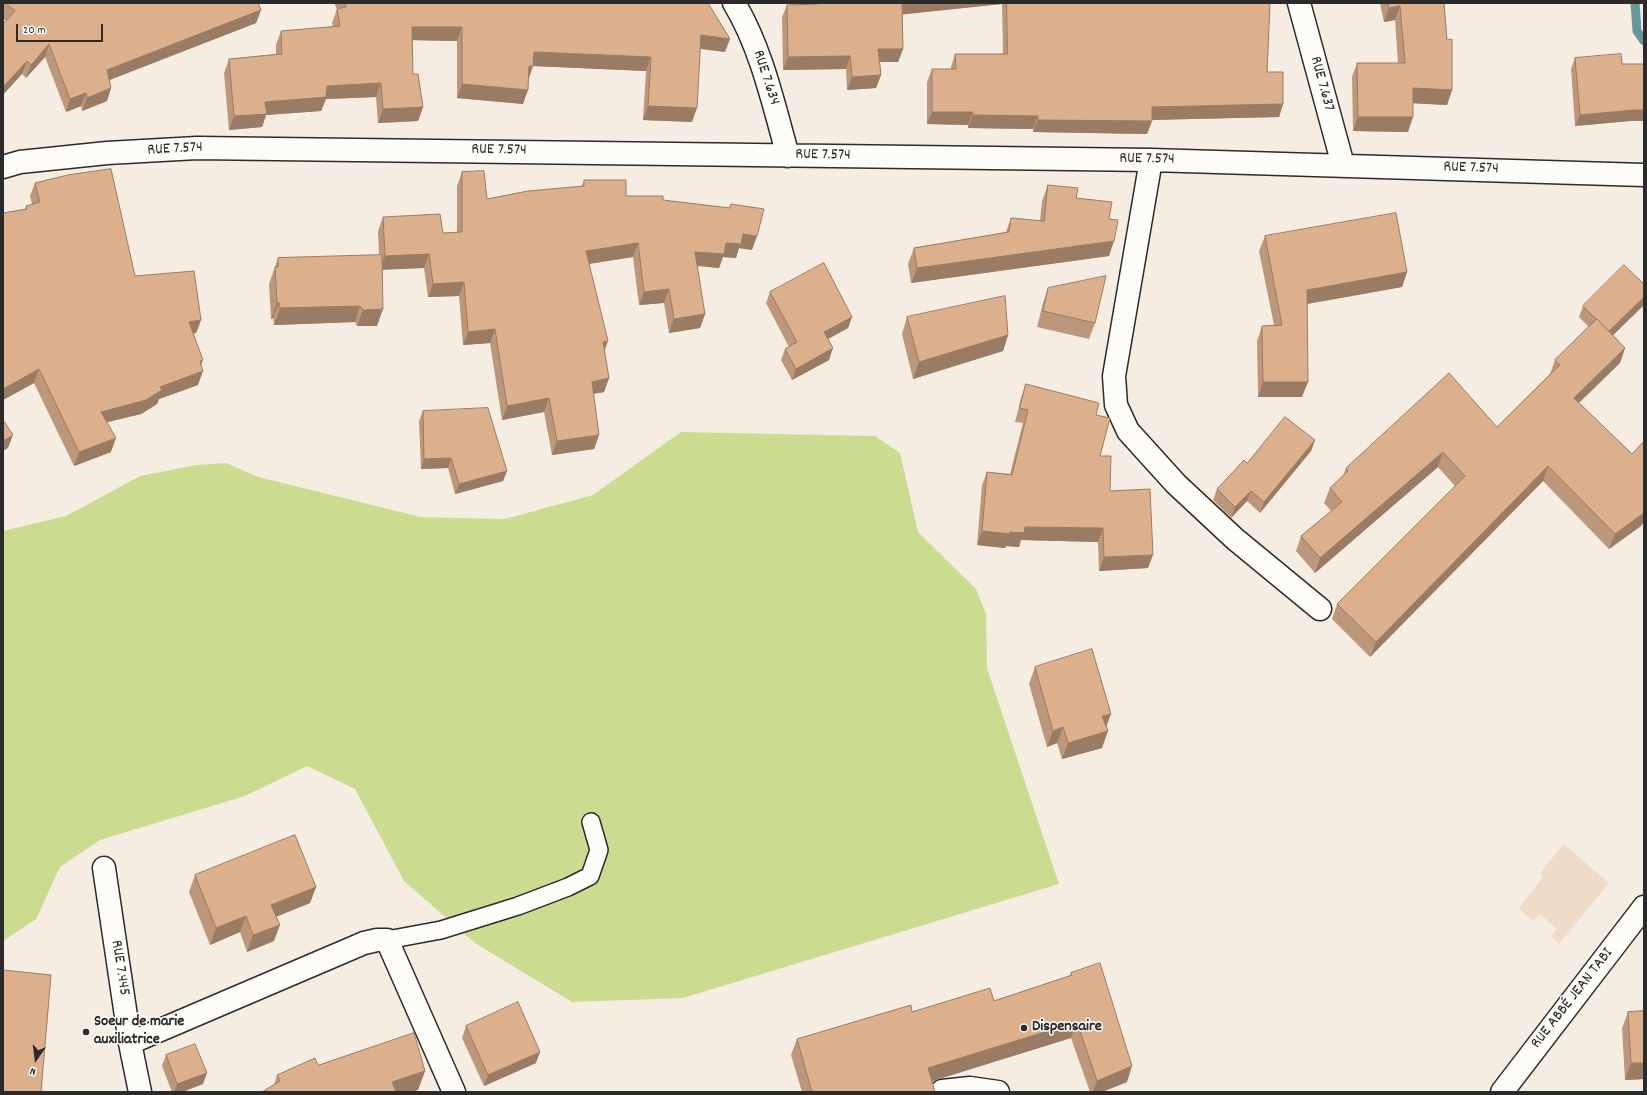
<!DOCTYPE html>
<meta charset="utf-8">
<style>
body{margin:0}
#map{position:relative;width:1647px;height:1095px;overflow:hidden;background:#f6ede2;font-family:Dekko,sans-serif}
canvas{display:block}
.frame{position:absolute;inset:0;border:4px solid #2b2b2b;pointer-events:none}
.north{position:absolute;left:16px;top:1039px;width:40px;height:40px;-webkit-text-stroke:3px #fdfcf7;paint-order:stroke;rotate:194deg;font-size:11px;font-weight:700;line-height:16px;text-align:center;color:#2b2b2b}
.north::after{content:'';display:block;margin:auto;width:14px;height:18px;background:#2b2b2b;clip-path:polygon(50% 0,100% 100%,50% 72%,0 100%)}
.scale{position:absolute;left:16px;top:24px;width:87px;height:18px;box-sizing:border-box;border:2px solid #2b2b2b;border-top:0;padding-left:5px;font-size:12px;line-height:14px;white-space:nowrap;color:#2b2b2b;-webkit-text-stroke:3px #fdfcf7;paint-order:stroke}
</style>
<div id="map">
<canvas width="1647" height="1095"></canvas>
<div class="frame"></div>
<div class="north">N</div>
<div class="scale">20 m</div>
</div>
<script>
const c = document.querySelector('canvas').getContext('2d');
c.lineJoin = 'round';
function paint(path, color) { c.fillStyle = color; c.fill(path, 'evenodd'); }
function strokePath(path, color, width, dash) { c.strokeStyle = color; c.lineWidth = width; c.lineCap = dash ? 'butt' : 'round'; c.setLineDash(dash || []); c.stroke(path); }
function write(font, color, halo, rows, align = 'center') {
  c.font = font + ' Dekko,sans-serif'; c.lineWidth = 3; c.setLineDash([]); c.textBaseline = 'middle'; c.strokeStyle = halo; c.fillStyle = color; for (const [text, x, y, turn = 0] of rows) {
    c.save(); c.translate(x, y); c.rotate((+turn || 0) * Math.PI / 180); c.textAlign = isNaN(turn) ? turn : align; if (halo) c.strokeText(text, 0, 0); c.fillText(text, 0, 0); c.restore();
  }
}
paint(new Path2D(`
 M1564,844L1609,883L1559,944L1551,936L1557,929L1540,914L1533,921L1519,908L1543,877L1540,873Z`), '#eedbc8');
paint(new Path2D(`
 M681,432L875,436L900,453L918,532L976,589L986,614L987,668L1059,884L683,998L572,1002L475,943L404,881L355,789L307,766L245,796L100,840L60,867L36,919L3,941V531L66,516L140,476L196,465L226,463L258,477L421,517L505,519L593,495Z`), '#cbdc90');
strokePath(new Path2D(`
 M1635,3L1637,31L1644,41`), '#66979b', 9);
const pedestrian = new Path2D(`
 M387,940L441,930L518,906L568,887L590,876L599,850L591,822`);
const minor = new Path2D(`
 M734,3C761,47 774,106 788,156
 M1299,3L1343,165
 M1151,160L1114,376L1116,405L1128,431L1176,484L1235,539L1320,609
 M3,167L20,162L107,153L197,148L1151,160L1644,175
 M104,868L130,1043L140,1092
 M130,1043L364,943L377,940H387L454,1092
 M942,1091L970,1088L998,1092`);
const secondary = new Path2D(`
 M1502,1092L1644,907`);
strokePath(pedestrian, '#2b2b2b', 20);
strokePath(minor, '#2b2b2b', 25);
strokePath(secondary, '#2b2b2b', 25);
strokePath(pedestrian, '#fdfcf7', 17);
strokePath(minor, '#fdfcf7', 22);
strokePath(secondary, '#fdfcf7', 22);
paint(new Path2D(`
 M3,3H258L261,10L256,23L109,80L111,88L107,101L82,111L81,106L66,112L45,57L26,78L22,74L6,21L3,18Z
 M334,3H708L725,52L700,49L692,122L643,120L646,71L533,66L529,78L523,104L457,98V41L412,40L413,74L423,107L418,121L378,123L376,97L326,99L321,111L266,115L262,127L229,130L224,73L229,59L276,54V45L281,31L333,27L332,23L337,9Z
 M812,3H1270L1267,72L1283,104L1279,117L1152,120L1147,134L1033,132V129L968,128V125L927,124V82L932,69H951V67L955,54H1003L1002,4L903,14V49L898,62H880L881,75L876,88L847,90L846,69L783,70L782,17L787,5L812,4Z
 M1380,3H1444L1447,40L1452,90L1447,105L1413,103L1408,132L1353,131L1352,77L1357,63H1398L1395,20L1384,22Z
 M1575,58L1622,64L1630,121L1575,126L1571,69Z
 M462,172L487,199L582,186L584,180L626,196L663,200L729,208L731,204L752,250L739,248L736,258L723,257L719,268L697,266L705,314L700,328L669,333L664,303L639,305L633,257L589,264L609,378L604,392L593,394L599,435L594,449L552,455L544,412L502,420L490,343L463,345L459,296L428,297L424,268L382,269L377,326H357L355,322L274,325L273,318L271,319L269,284L278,258L379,255L378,231L383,217L443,233L457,232V186Z
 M35,183L135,276L201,320L196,333L193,334L201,365L198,385L159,399L157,404L141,414L107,422L111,452L74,466L34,383L3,400V213L25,209L26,206L32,204L30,196Z
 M1048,185L1076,198L1109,219V256L911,283L908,264L914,248L1006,232L1011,218L1040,221L1042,201Z
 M1265,236L1407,272L1402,287L1307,304L1302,397H1258L1257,341L1262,326L1274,325L1259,251Z
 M1644,284V305L1613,335L1625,348L1620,363L1579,403L1632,454L1644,441V521L1641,526L1609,549L1543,481L1370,657L1332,619L1337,604L1455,486L1438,467L1315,573L1296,551L1301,536L1331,511L1324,503L1330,488L1343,476L1346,468L1497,427L1550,374L1555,360L1589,327L1579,317L1583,306Z
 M1048,288L1095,323L1089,339L1037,327L1043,303Z
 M770,292L852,317L848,328L828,339L829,360L792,380L781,360L785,349L789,347L766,303Z
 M907,317L1008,335L1003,351L913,379L902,334Z
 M1026,384L1096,415L1100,456L1110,491L1148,568L1099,571L1098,542L1021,540L1019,547L1006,546L1005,548L977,545L982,485L987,472L1010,474L1023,423L1015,422L1021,398Z
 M423,411L507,471L503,481L455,494L448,468L421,469L419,421Z
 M1315,440L1311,451L1260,513L1247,501L1231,518L1213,500L1217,489L1247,463Z
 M1035,667L1106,727L1102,748L1062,759L1057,743L1047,747L1029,684Z
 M195,875L316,887L310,903L276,917L274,941L247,952L240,932L210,945L189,892Z
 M1071,973L1127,1082L1102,1092H1090L1071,1038L932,1081L935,1092H802L791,1055L797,1039L912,1012L994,1001L1070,976Z
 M1644,1011V1079L1625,1080L1622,1028L1628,1012Z
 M466,1026L536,1063L484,1086L462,1038Z
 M166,1055L203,1084L182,1092H172L162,1066Z
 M318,1065L425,1071L418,1090L411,1092H262L274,1085L277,1075Z`), '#bd9779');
paint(new Path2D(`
 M902,3H1003L1002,4L898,15Z
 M1400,6L1395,20L1384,22L1389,8Z
 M261,10L256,23L102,83L107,70Z
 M412,27H462L457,41L407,40Z
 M701,35L730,39L725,52L696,48Z
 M49,44L45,57L26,78L31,65Z
 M878,49H903L898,62H874Z
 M534,52L651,57L646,71L533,66L528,80H524Z
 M850,56L846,69L783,70L788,57Z
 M27,61L22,74L3,95V87Z
 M881,75L876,88L847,90L852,77Z
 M381,83L376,97L326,99L321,111L266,115L262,127L229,130L234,116L265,102L327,86Z
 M462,84L528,90L523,104L457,98Z
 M111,88L107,101L82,111L87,98Z
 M1413,88L1452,90L1447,105L1408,103Z
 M86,93L81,106L66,112L70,99Z
 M1283,104L1279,117L1147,120L1152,107Z
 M648,106L697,108L692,122L643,120Z
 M423,107L418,121L378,123L383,109Z
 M1634,110H1644V121H1630L1575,126L1580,115Z
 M932,112H973L968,125L927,124Z
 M973,115L1038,116L1033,129L968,128Z
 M1358,117H1413L1408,132L1353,131Z
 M1038,120L1152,121L1147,134L1033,132Z
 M743,234L757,236L752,250L739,248L736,258L723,257L719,268L690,265L695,252L726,243Z
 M1114,241L1109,256L911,283L917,268Z
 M638,243L633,257L581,265L586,251Z
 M429,254L424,268L380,270L385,256Z
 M1407,272L1402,287L1301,305L1307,290Z
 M464,282L459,296L428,297L433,284Z
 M669,289L664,303L639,305L644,292Z
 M1644,297V305L1605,343L1609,332Z
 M279,302L273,318L271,319L277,303Z
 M360,306L355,322L274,325L280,308Z
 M383,309L377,326H357L363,310Z
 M705,314L700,328L669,333L674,319Z
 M852,317L848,328L820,343L824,332Z
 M201,320L196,333L184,335L189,322Z
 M495,329L490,343L463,345L468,332Z
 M1008,335L1003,351L913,379L919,362Z
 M608,341L603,355V342Z
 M833,348L829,360L792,380L796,369Z
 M1625,348L1620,363L1568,413L1574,398Z
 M203,360L198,373L203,371L198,385L159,399L157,404L141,414L96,425L101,412L160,387Z
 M39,369L34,383L3,400V389Z
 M609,378L604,392L586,395L592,382Z
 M1263,382H1308L1302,397H1258Z
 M549,398L544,412L502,420L507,406Z
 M13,435L8,448L3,451V441Z
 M599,435L594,449L552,455L557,441Z
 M116,438L111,452L74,466L79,452Z
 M1315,440L1311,451L1260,513L1264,502Z
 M1443,452L1438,467L1315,573L1320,558Z
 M451,458L448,468L421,469L424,459Z
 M1548,466L1543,481L1370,657L1376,642Z
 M507,471L503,481L455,494L459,484Z
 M1251,491L1247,501L1231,518L1235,507Z
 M1644,513V521L1641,526L1609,549L1615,534Z
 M1025,527L1103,528L1098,542L1021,540L1019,547L1006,546L1005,548L977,545L982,531L1010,532Z
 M1153,555L1148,568L1099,571L1104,557Z
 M1111,714L1105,730L1102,716Z
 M1063,727L1057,743L1047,747L1053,731Z
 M1108,731L1102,748L1062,759L1068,743Z
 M316,887L310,903L265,921L271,905Z
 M246,916L240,932L210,945L216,928Z
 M280,925L274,941L247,952L253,935Z
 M1077,1022L1071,1038L923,1084L928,1068Z
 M540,1052L536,1063L484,1086L488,1075Z
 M1631,1063H1644V1079L1625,1080Z
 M1132,1066L1127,1082L1102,1092H1093L1097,1081Z
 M425,1071L418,1090L411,1092H389L392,1082Z
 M207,1073L203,1084L182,1092H174L177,1084Z`), '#9a7b63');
const building = new Path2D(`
 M5,3H258L261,10L107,70L111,88L87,98L86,93L70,99L49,44L31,65L27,61L3,87V24L15,11Z
 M345,3H708L730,39L701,35L697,108L648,106L651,57L534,52L533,66H529L528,90L462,84V27H412L413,74H418L423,107L383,109L381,83L327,86L326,97L265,102L267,114L234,116L229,59L282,54L281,31L340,26L337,9L346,7Z
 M817,3H902L903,49H878L881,75L852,77L850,56L788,57L787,5L817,4Z
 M1007,3H1270L1267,72H1283V104L1152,107V121L1038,120V116L973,115V112H932V69H956L955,54H1007Z
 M1388,3H1444L1447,40L1452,39V90L1413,88V117H1358L1357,63H1405L1400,6L1389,8Z
 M1621,54L1622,64H1644V110H1634L1580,115L1575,58Z
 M111,169L135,276L194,271L201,320L189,322L203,360L200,361L203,371L160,387L162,390L146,400L101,412L116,438L79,452L39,369L3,389V213L27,209L26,206L40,202L35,183L68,175Z
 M484,171L487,199L528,191L584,186V180H626V196H663V200L730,208L731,204L764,209L757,236L743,234L741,244L726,243L724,254L695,252L705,314L674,319L669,289L644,292L638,243L586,251L608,341L603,342L609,378L592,382L599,435L557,441L549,398L507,406L495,329L468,332L464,282L433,284L429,254L385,256L383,217L440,214L443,233L462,232V172Z
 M1048,185L1078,188L1076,198L1112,202L1109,219L1118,220L1114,241L917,268L914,248L1009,232L1011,218L1044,221Z
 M1396,213L1407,272L1307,290L1308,382H1263L1262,326L1282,325L1265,236Z
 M382,255L383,309L363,310L360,306L280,308L279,302L277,303L275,267H278V258Z
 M824,263L852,317L824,332L833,348L796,369L785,349L797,342L770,292Z
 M1624,265L1644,284V297L1609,331L1597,319V320L1583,306Z
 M1106,276L1095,323L1043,311L1048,288Z
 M1005,296L1008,335L919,362L907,317Z
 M1597,319L1625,348L1574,398L1632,454L1644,441V513L1615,534L1548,466L1376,642L1337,604L1465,476L1443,452L1320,558L1301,536L1342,502L1330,488L1348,471L1346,468L1449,373L1497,427L1560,365L1555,360Z
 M1026,384L1099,403L1096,415L1110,418L1100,456H1111L1110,491L1150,489L1153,555L1104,557L1103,528L1025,527L1024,533L1010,532V534L982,531L987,472L1012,475L1028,410L1020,408Z
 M488,408L507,471L459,484L451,458L424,459L423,411Z
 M1285,417L1315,440L1264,502L1251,491L1235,507L1217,489L1244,460L1247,463Z
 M3,420L13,435L3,441Z
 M1092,649L1111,714L1102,716L1108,731L1068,743L1063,727L1053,731L1035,667Z
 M295,835L316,887L271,905L280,925L253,935L246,916L216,928L195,875Z
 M1100,963L1132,1066L1097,1081L1077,1022L928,1068L935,1092H812L797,1039L911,1005L912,1012L990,988L994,1001L1072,975L1071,973Z
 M3,970L51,975L41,1092H3Z
 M518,1002L540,1052L488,1075L466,1026Z
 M1644,1011V1063H1631L1628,1012Z
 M414,1033L425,1071L392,1082L396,1092H262L280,1081L277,1075L315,1058L318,1065Z
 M195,1044L207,1073L177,1084L166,1055Z`);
paint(building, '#dcb08d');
strokePath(building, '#9a7b63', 1);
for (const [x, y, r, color] of [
 [1024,1028,4,"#2b2b2b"],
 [86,1032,4,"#2b2b2b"]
]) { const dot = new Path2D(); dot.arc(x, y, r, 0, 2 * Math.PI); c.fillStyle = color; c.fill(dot); strokePath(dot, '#fdfcf7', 1.5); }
write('16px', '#2b2b2b', '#fdfcf7', [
 ["RUE 7.634",765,78,72],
 ["RUE 7.637",1321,84,75],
 ["RUE 7.574",175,150,-3],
 ["RUE 7.574",499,151,1],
 ["RUE 7.574",823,156,1],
 ["RUE 7.574",1147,160,1],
 ["RUE 7.574",1471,169,2],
 ["RUE 7.445",119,968,81],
 ["RUE ABBÉ JEAN TABI",1573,999,-52]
]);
write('bold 16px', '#2b2b2b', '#fdfcf7', [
 ["Soeur de marie",94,1023],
 ["auxiliatrice",94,1041],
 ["Dispensaire",1032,1028]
], 'left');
</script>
